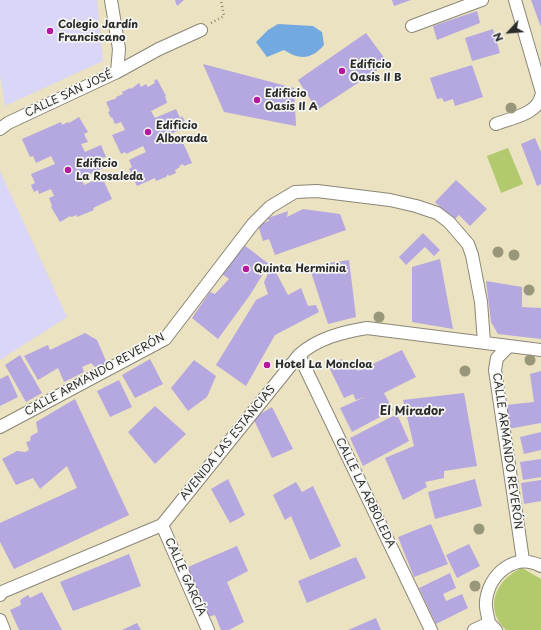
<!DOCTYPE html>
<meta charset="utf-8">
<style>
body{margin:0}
#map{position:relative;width:541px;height:630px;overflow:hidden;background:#eae2c1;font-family:"Playpen Sans",sans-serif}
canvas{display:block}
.north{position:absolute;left:489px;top:12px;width:40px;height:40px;-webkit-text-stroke:3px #f6f6f2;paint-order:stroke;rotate:244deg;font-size:11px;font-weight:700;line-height:16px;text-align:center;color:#2b2b2b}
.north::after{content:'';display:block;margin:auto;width:14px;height:18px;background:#2b2b2b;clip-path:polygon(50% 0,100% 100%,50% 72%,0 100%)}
</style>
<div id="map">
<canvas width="541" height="630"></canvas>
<div class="north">N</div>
</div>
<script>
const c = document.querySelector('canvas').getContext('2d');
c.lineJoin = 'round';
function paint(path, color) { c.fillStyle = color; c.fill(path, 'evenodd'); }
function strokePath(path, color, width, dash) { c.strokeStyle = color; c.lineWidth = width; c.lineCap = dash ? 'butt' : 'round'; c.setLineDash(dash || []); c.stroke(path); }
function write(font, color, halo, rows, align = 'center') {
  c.font = font + ' "Playpen Sans",sans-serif'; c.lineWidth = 3.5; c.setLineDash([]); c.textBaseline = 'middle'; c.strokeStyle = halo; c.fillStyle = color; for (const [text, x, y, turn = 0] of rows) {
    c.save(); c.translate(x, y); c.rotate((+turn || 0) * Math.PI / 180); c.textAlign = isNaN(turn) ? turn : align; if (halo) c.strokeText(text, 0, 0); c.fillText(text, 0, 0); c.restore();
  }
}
paint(new Path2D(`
 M0,0H97L103,61L5,106L0,75Z
 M0,171L67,317L0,360Z`), '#dad6f7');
paint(new Path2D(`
 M508,148L523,184L501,193L487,156Z
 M522,568L541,579V630H506C483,608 496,579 522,568Z`), '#b2c96d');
paint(new Path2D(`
 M278,24L313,26L322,32L324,45C311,60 300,60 284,50L267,57L256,42L268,30Z`), '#72a9e1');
paint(new Path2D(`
 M175,0H184L177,6Z
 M392,0H411L394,6Z
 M531,0H541V27Z
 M477,11L480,23L437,40L433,26Z
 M493,29L500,53L472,61L465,38Z
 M366,33L388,63L317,110L298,80Z
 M203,64L294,88L296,126L224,112Z
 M472,65L483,97L455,106L453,99L444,102L442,98L437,99L430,78Z
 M157,79L166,96H165L167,103L151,111L155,118L176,109L180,118L182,116L186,123L182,125L183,128L171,134L174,141L181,138L192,163L184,166L183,164L179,166L180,167L175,170L176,173L169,176L168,174L166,177L156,181L155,178L137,186L129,169L132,167L129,160L146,152L143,146L126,154L125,152L121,154L112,135L125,130L121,122L115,124L112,117L111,118L108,112L110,111L106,102L117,98L116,97L123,94L122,92L130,88L131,89L139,83L141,87L146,84L148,87L155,83L154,81Z
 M79,117L88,132L84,134L88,142L81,144L85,152L101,145L106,157L102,158L106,167L81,178L84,185L102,177L112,199L93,208L94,210L77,217V215L71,217L70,216L60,222L51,207L52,206L49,198L54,196L51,189L39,194L38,190L34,192L31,185L35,183L31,174L55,164L51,156L36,163L33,156L30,157L22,139L61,122L62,125L68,122L69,123Z
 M535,138L541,152V184L537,186L521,144Z
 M456,180L487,209L470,226L459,215L454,220L435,202Z
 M303,209L340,214L346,230L275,255L269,239L263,241L258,225L269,221L268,218L288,211L287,217Z
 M423,233L440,250L434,256L425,247L406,265L399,257Z
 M244,245L269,264L250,295L218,339L192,318L210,292L215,294L229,279L222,274Z
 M440,259L453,329L412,322V267Z
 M349,260L356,317L328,324L309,266Z
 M272,265L288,295L301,288L308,306L316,305L319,312L275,335L246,386L216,365L256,300L268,294L264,282Z
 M486,281L522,287V307L541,308V339L498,334L491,322Z
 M85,333L97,340L107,363L96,368L91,363L82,367L84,372L64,382L58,368L38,380L24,356L48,345L50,350Z
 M402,350L416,377L384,393L393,410L352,432L340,408L365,397L356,400L353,394L344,398L328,365L342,359L347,369L355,365L358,371Z
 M20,355L42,393L26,402L5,365Z
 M150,359L163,384L135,398L122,375Z
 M194,360L216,376L207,397L188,411L171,388Z
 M541,371V423L508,429L506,405L534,402L530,374Z
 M8,375L18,397L0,406V379Z
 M119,380L132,407L110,417L97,391Z
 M464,393L477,466L444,471V478L425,482L427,487L403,500L385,458L414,446L403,400Z
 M75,399L129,515L14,569L0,542V523L77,488L67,466L40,489L33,478L16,485L2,459L17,451L25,452L29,450L26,442L30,441L31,436L38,432L36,422Z
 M155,406L186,434L155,464L128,432Z
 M272,407L293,449L272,458L253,418Z
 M397,414L409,441L363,466L350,438Z
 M541,432V450L524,454L520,437Z
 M541,459V477L523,480L520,462Z
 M228,479L245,515L230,523L211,489Z
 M475,479L482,506L435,519L428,492Z
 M541,480V501L524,504L521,483Z
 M296,482L302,492L313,486L341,546L310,560L291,516L285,520L273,495Z
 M431,524L448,564L414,577L398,537Z
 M469,544L480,566L457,578L446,555Z
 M237,546L248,571L227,582L244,622L229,630H221L215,615L208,617L188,567Z
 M129,554L141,586L73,611L60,582Z
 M356,557L366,578L307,603L298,581Z
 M450,573L456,588L443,594L446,601L462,594L468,608L436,624L419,588Z
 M42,592L62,630H19L10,610L21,605L20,600L28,595L30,598Z
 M376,618L381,630H348Z
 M137,623L141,630H122Z`), '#b5a7df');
const street = new Path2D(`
 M515,0L541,89
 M412,26L482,0
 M117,72L159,49L201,30
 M496,124C511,118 538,114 541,96
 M0,129L8,123L117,72L119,49L111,0
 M509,346L497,358L495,370L523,560
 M299,355L431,630
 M0,427L165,339L253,224L270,207L295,192L317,191L390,200L416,206L437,213L449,222L468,244L472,255L481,302L484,342
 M162,525L208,630
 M0,595L2,592L162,525L299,355C318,338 343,332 367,328L541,350
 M0,620L4,630
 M489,623C488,616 485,608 486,601C489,574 515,552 541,566
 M474,630L489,623L496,630`);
strokePath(street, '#8a8676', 14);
strokePath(new Path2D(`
 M211,23L224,16L221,0`), '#8a8676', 2.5, [1, 3]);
strokePath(street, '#fff', 12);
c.fillStyle = '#98977a';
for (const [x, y] of [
 [511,108],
 [498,252],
 [514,255],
 [529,290],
 [379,317],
 [530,360],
 [465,371],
 [479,529],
 [475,586]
]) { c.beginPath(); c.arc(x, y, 5.5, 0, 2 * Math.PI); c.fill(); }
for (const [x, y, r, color] of [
 [50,31,4,"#b5179e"],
 [342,71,4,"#b5179e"],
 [257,100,4,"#b5179e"],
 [148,132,4,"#b5179e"],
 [68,170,4,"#b5179e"],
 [246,269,4,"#b5179e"],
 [267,365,4,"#b5179e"]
]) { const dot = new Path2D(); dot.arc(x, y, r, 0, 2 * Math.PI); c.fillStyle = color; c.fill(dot); strokePath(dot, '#f6f6f2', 1.5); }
write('bold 11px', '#2b2b2b', '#f6f6f2', [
 ["Colegio Jardín",58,25],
 ["Franciscano",58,38],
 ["Edificio",350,65],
 ["Oasis II B",350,78],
 ["Edificio",265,94],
 ["Oasis II A",265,107],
 ["Edificio",156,126],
 ["Alborada",156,139],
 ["Edificio",76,164],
 ["La Rosaleda",76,177],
 ["Quinta Herminia",254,269],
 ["Hotel La Moncloa",275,365]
], 'left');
write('11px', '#2b2b2b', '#f6f6f2', [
 ["CALLE SAN JOSÉ",69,94,-25],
 ["CALLE ARMANDO REVERÓN",95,375,-29],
 ["AVENIDA LAS ESTANCIAS",228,443,-51],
 ["CALLE ARMANDO REVERÓN",507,451,82],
 ["CALLE LA ARBOLEDA",365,493,64],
 ["CALLE GARCÍA",185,577,66]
]);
write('bold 12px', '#2b2b2b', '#f6f6f2', [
 ["El Mirador",412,412]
]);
</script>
